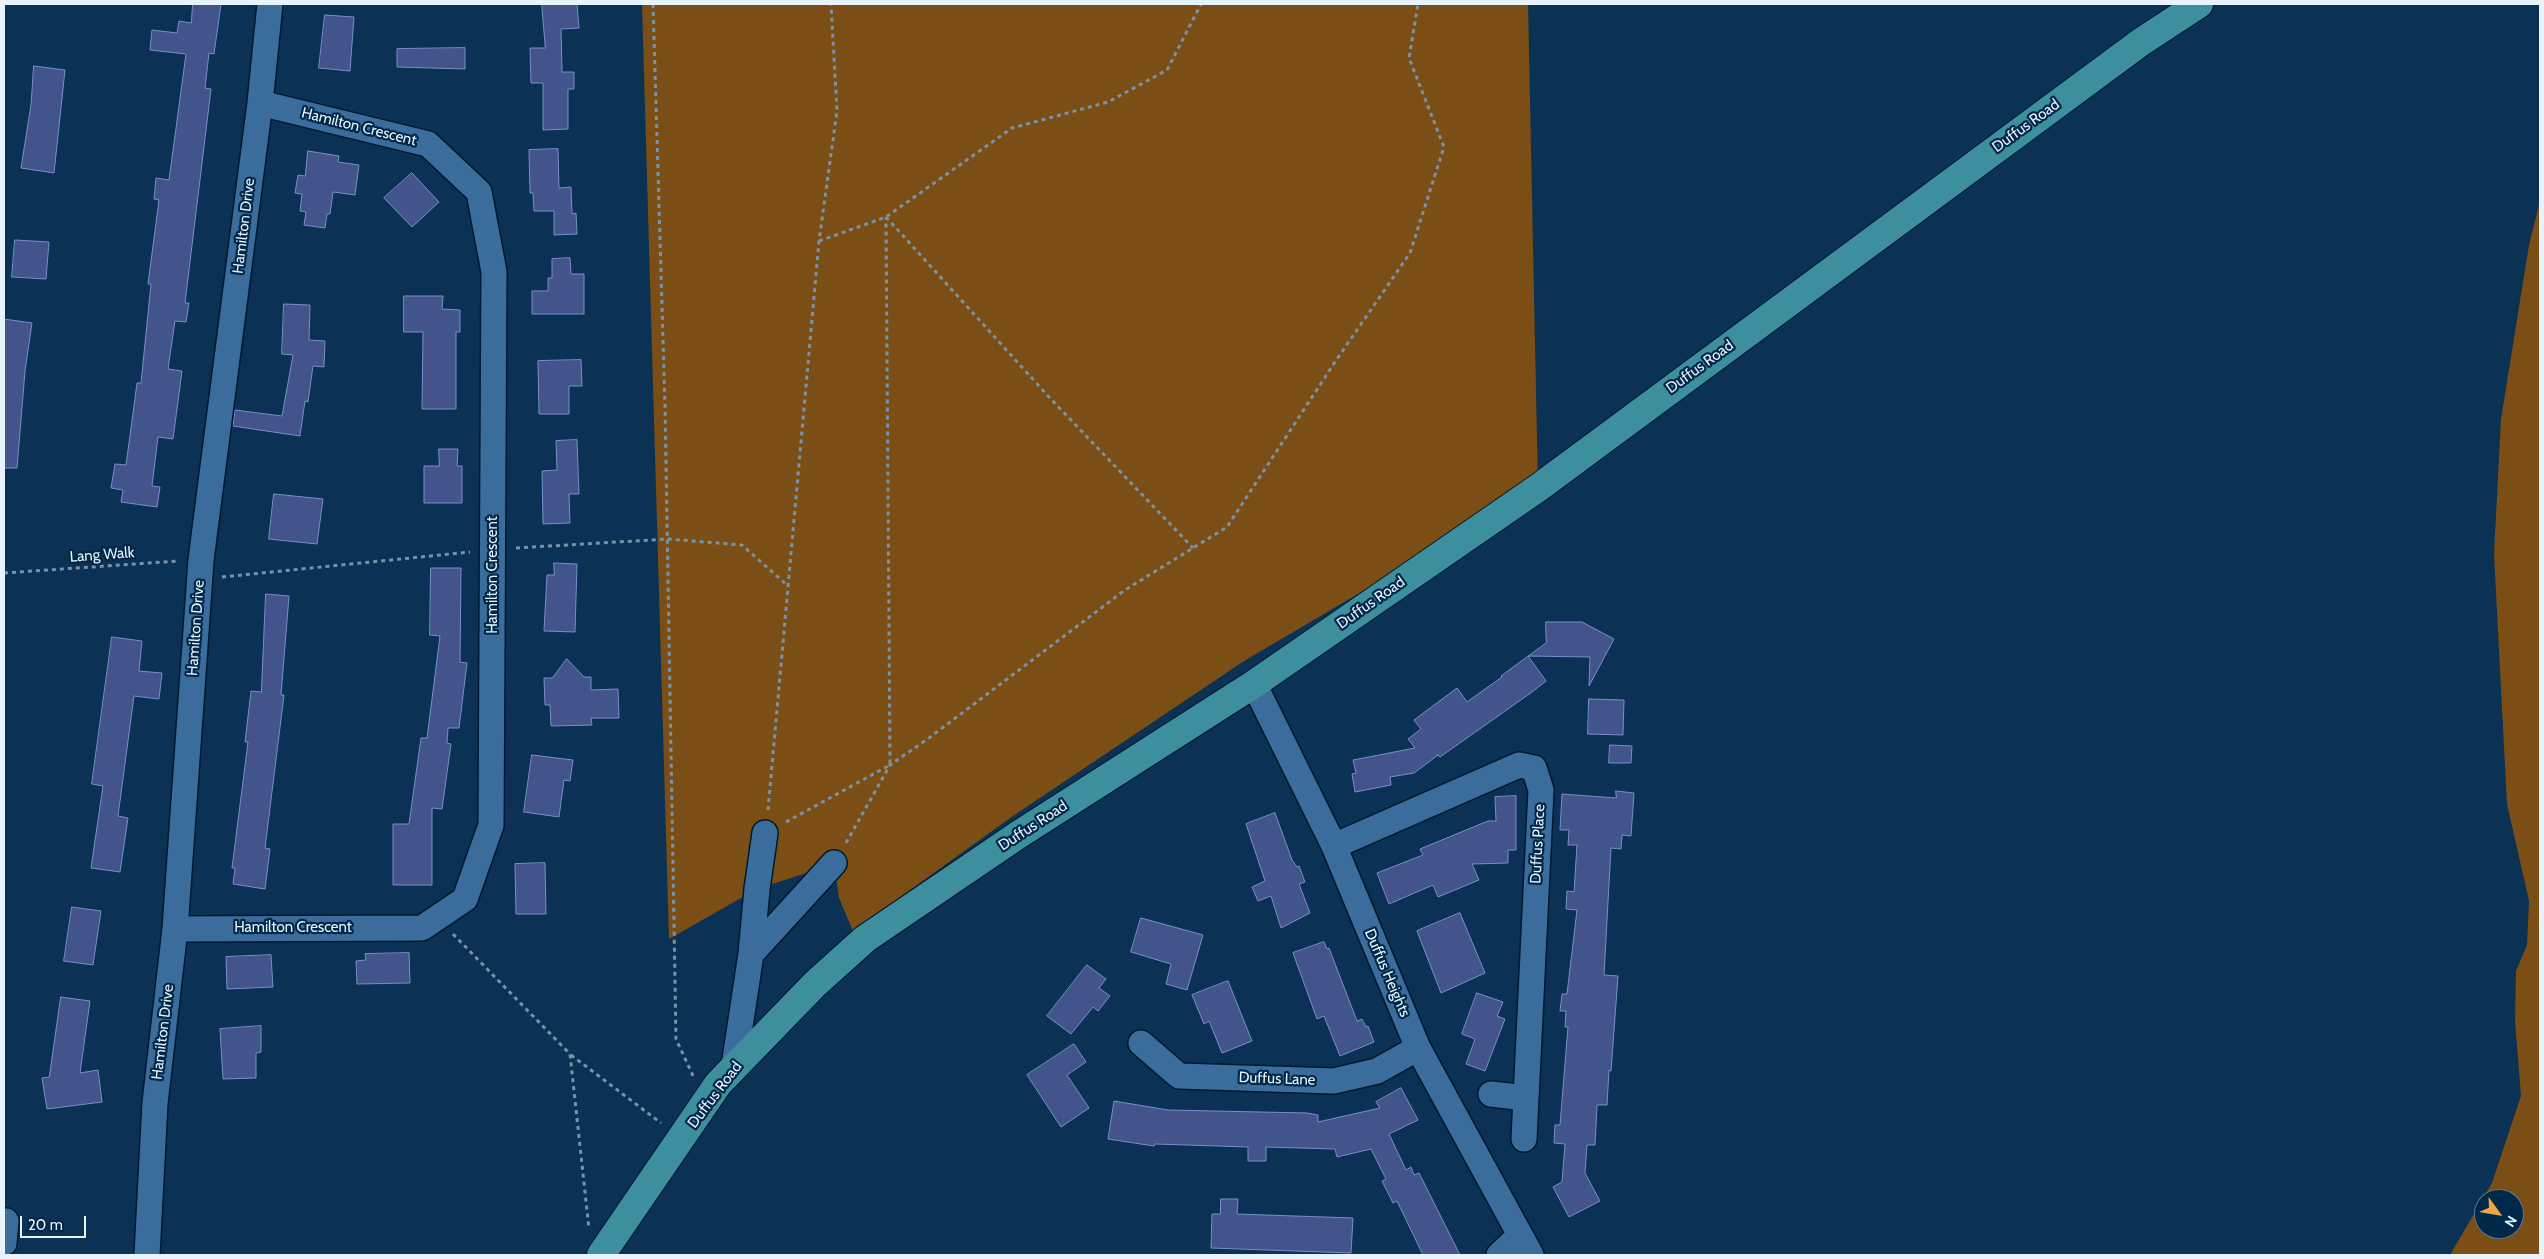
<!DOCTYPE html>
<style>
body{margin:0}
#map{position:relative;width:2544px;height:1259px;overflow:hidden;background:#0b3254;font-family:Cabin,sans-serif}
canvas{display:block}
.frame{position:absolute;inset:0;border:5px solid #e8f3fe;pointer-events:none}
.north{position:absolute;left:2474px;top:1189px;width:50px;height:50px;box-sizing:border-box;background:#002849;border:1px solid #5d7991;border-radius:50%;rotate:122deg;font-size:14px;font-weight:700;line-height:20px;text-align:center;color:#e8f3fe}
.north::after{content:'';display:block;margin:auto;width:18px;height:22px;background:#f2a542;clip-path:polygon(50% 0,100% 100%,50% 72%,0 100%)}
.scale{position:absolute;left:20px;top:1216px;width:66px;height:22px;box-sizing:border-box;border:2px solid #e8f3fe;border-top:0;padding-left:6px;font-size:15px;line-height:18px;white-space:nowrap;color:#e8f3fe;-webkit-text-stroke:4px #002849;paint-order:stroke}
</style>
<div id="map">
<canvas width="2544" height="1259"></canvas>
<div class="frame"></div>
<div class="north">N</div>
<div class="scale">20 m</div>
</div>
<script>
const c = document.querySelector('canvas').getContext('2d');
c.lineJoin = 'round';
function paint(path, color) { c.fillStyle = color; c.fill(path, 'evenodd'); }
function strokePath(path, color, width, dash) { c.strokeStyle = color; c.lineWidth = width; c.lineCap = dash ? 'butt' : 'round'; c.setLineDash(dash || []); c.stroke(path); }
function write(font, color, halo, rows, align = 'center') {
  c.font = font + ' Cabin,sans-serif'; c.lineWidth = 4.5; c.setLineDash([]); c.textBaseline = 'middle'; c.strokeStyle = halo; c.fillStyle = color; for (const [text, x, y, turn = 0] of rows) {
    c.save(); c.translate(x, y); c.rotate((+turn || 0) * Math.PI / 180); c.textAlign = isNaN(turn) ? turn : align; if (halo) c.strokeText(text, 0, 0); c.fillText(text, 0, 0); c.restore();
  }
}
paint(new Path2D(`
 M642,4H1528L1538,488L1244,661L1013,816L853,931L839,898L834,864L757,889L669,939Z
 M2540,201V1255H2450L2492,1183L2521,1096L2515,1021L2516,971L2527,945L2529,901L2507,804L2494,554L2501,419L2529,245ZM2484,1199H2514V1229H2484Z`), '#7a4e14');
const building = new Path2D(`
 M193,4H221L214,54L209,53L205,88L211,89L185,303H189L186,322L175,321L168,369L182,371L173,439L158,437L152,486L160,487L157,507L121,502L123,490L111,488L115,464L126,465L137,383H141L151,284H148L159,200L154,199L156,178L169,180L186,54L150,50L152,30L177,33L179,21L191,23Z
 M542,4H577L579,28L561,29L562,72H574V89H568V129L543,130V83H531L530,48H545Z
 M325,15L354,17L350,71L319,68Z
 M465,48V69L397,67V49Z
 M34,66L65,70L54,173L21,168L31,105Z
 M558,149L559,188L571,187L572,214L576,213L577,234L554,235V211H534L533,193H530L529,150Z
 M308,151L339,156L338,162L359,165L355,195L333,192L330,214H327L325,228L304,225L306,212L300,211L302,194L295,193L298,175L305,176Z
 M412,173L439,202L412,227L384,198Z
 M15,240L49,242L46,279L12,277Z
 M570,258L571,274H584V314H532V291H548V278H552V259Z
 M404,296H443L442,309L460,310V332H456V409H422L423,332H404Z
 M284,304L310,305L309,340L325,341L324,367L313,366L308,402L305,401L300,436L233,426L235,410L282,416L293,355L282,354Z
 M4,319L32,323L25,371L17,468H4Z
 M581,360L582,386H569V414H539L538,361Z
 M577,440L579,494H569L570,523L543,524L542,471L557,470L556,441Z
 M439,449H458L457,466H462V503H424V466H439Z
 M274,494L323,499L317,544L269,539Z
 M554,563L577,564L575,632L544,631L547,575H554Z
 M431,568H461L460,662L467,663L459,728H448L447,743L451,744L442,809L432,808V885H393V824H409L421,738H427L440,636L430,635Z
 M266,594L289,596L281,695H284L265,848L270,849L265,889L233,884L235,868H232L248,742H245L251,691L261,692Z
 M1546,622H1582L1614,639L1589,686L1590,657L1528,656L1546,681L1532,692L1440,757L1438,755L1414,773L1390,777L1391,785L1355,792L1352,774L1356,773L1353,760L1415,748L1408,739L1421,729L1414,720L1457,688L1467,702L1502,677L1501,676L1546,643Z
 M112,637L142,641L139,671L162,673L159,699L134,696L118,816L128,818L120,872L91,868L103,786L92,784Z
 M567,659L584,677H591V690L618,689L619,718H591L592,725L551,726L550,705H545L544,678H552Z
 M1589,699L1624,700L1623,735L1588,734Z
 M1610,745L1632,746L1631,763H1609Z
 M532,755L573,760L570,781L564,780L559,817L524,812Z
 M1616,791L1634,793L1631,836L1622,835L1621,849L1611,848L1604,975L1618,976L1611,1071L1609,1070L1607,1105H1597L1595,1145H1587L1585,1173L1600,1201L1569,1217L1553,1187L1562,1182L1565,1144L1554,1143L1555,1125H1560L1568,1027H1565L1566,1011H1560L1562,994H1567L1577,910L1566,909L1567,891L1574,892L1577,845H1568L1569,830H1560L1562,794L1616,798Z
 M1516,796V850H1508V863L1472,864L1479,880L1438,897L1433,885L1389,904L1377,873L1423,855L1420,849L1488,821H1496L1495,797Z
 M1275,813L1292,860L1297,867L1299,866L1305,882L1299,884L1310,913L1281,928L1271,896L1258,901L1252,887L1265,881L1246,824Z
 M545,863L546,914H516L515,864Z
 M72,907L101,911L93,965L64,961Z
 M1460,913L1485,973L1441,993L1417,931Z
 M1141,918L1203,935L1187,990L1166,984L1171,964L1131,952Z
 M1324,942L1327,949L1329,948L1357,1021L1362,1019L1366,1027L1368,1026L1374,1042L1340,1056L1324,1016L1317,1019L1293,953Z
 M409,953L410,983L357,984L356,961L366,960L365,954Z
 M271,955L273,987L227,989L226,957Z
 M1087,965L1106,979L1099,988L1110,996L1098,1011L1093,1007L1071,1034L1047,1016Z
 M1228,981L1252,1041L1222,1053L1209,1021L1204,1024L1192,995Z
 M1477,993L1503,1002L1497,1016L1505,1019L1485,1071L1466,1064L1475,1039L1462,1034Z
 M61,997L90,1001L80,1073L98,1070L102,1102L47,1109L42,1078L49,1077Z
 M261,1026V1052L256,1053V1078L223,1079L220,1029Z
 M1074,1044L1086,1062L1067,1075L1089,1108L1061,1127L1027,1075Z
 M1401,1088L1418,1120L1389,1134L1406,1170L1411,1167L1414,1175L1419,1173L1460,1255H1423L1397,1201L1393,1203L1382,1181L1386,1179L1371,1149L1337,1157L1335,1149L1266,1147V1161H1248V1147L1155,1144L1154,1146L1108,1139L1114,1101L1168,1110L1307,1113L1318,1115V1122L1380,1108L1376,1102Z
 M1221,1199H1238L1237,1214L1353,1218L1351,1253L1211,1248L1212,1214H1220Z`);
paint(building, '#42548b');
strokePath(building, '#798eca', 1);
const minor = new Path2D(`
 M1254,684L1334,846L1418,1048L1531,1255
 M1334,846L1519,765L1534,768L1541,790L1524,1139
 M175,929L422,928L465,899L491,825L494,272L479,192L428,144L260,103
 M751,954L834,863
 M1141,1043L1179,1076L1334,1081L1377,1071L1418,1048
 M734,1066L751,954L757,889L765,833
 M1491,1094L1526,1098
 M4,1243L6,1221
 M147,1255L155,1103L175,929L201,560L260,103L270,4
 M1499,1255L1519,1236`);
const major = new Path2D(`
 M601,1255L718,1084L815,984L865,939L1018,835L1254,684L1538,488L2141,42L2199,4`);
strokePath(minor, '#011930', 28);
strokePath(major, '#011930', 30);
strokePath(new Path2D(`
 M653,4L665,406L676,1039L694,1078
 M886,217L1049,397L1193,548
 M819,241L886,217L1012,128L1108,102L1167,70L1201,4
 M516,548L668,539L742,545L788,586
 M4,573L178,561
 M222,577L470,552
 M768,810L819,241L837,111L831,4
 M786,822L890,765L886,217
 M846,843L890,765L929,738L1125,590L1227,527L1335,362L1410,253L1444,147L1409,58L1418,4
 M453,934L570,1054L589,1229
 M571,1055L661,1123`), '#7992a8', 3, [4, 4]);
strokePath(minor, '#3b6d9c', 25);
strokePath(major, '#3d8f9e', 28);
write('15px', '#e8f3fe', '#002849', [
 ["Duffus Road",2026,126,-36],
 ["Hamilton Crescent",359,127,14],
 ["Hamilton Drive",244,226,-83],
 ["Duffus Road",1700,367,-36],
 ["Lang Walk",102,555,-4],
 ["Hamilton Crescent",493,575,-90],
 ["Duffus Road",1371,603,-35],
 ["Hamilton Drive",196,628,-86],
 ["Duffus Road",1033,826,-33],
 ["Duffus Place",1538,844,-87],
 ["Hamilton Crescent",293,928],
 ["Duffus Heights",1387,973,67],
 ["Hamilton Drive",163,1032,-83],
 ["Duffus Lane",1277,1079,2],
 ["Duffus Road",715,1095,-53]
]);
</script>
